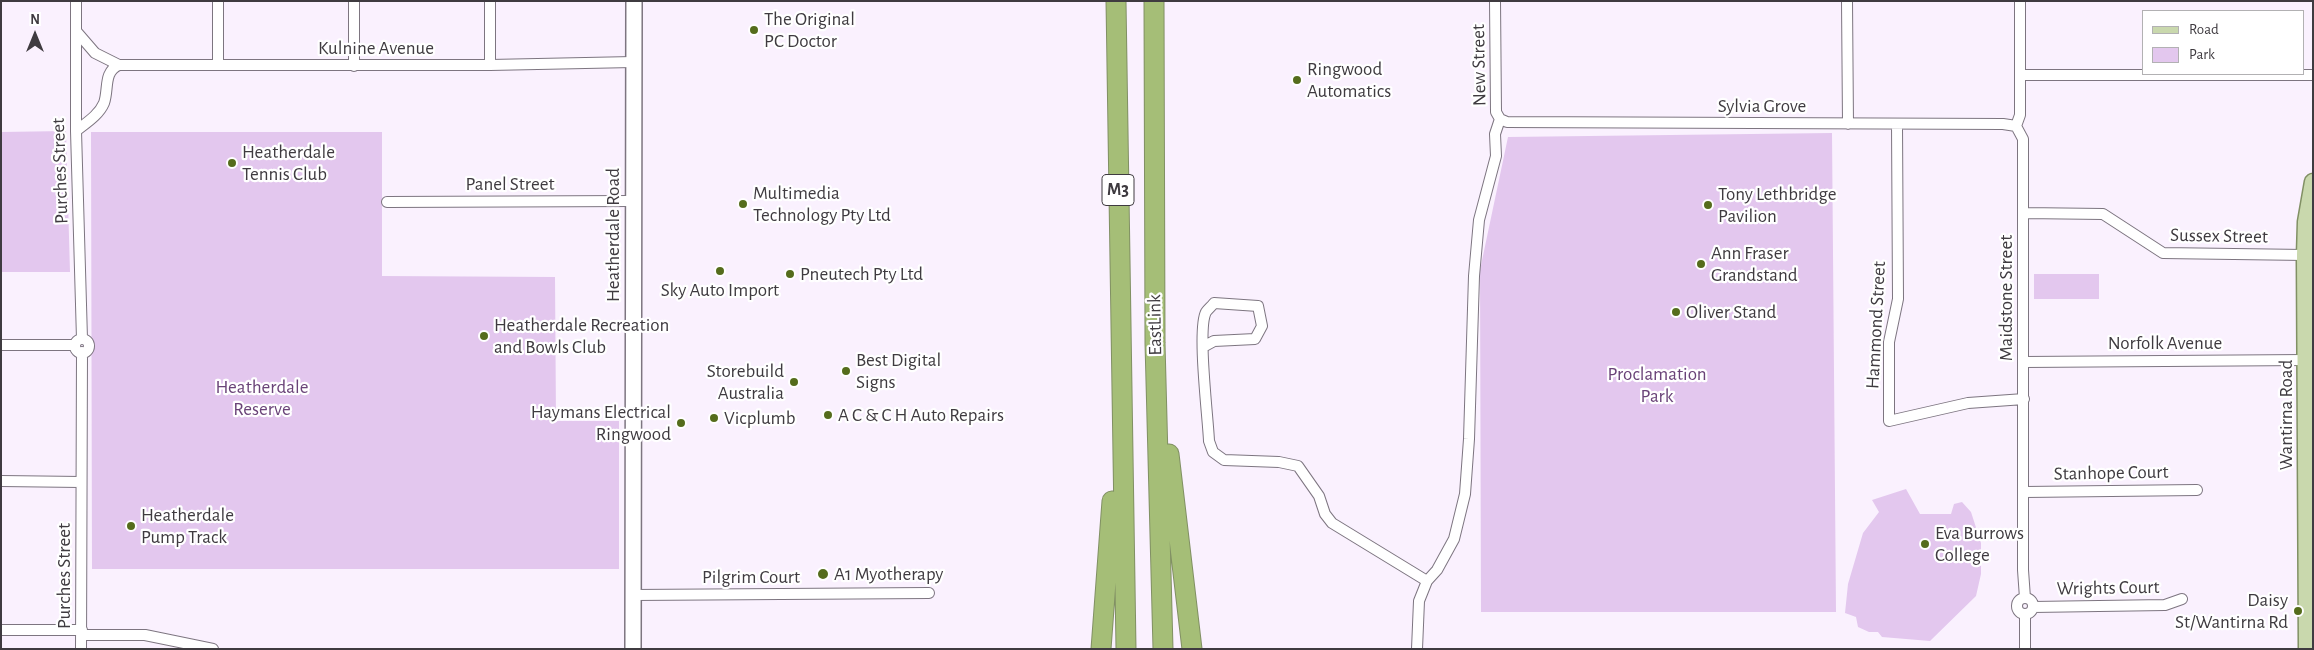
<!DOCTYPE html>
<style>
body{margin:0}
#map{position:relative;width:2314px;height:650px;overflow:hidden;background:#faf1fe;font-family:"Alegreya Sans",sans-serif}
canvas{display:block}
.frame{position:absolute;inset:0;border:2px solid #3f3b40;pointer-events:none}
.legend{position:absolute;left:2142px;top:10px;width:162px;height:65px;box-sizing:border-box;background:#fff;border:1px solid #b2b1b3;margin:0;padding:6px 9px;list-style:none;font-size:15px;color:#3f3b40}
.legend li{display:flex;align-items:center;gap:10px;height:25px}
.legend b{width:25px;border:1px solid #b2b1b3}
.north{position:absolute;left:10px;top:10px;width:50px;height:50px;-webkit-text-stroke:4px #fff;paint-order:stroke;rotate:0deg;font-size:14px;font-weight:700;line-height:20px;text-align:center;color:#3f3b40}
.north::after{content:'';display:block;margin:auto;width:18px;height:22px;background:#3f3b40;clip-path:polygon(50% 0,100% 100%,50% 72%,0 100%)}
</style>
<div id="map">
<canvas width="2314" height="650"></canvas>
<div class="frame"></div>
<ul class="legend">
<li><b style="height:6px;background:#c9d8ad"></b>Road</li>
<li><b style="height:14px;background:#e3c7ee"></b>Park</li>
</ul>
<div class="north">N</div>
</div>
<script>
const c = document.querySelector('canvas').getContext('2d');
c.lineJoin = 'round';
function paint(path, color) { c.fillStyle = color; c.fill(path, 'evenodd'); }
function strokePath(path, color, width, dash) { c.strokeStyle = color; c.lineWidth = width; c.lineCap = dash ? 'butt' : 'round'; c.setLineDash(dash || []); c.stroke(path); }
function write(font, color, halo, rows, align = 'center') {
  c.font = font + ' "Alegreya Sans",sans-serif'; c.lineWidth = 4.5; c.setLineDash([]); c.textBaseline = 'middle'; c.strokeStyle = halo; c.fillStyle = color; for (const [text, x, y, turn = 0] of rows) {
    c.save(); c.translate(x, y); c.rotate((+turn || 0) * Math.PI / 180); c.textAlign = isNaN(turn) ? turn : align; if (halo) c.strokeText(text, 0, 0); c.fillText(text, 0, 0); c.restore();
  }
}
paint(new Path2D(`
 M66,131L70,272H1V132Z
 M91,132H382V276L555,277L556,421H619V569H92Z
 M1832,133L1836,612H1481L1480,270L1508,137Z
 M2034,274H2099V299H2034Z
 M1906,489L1920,514H1951L1954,504L1962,502L1971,512L1981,543V574L1976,596L1930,641L1882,637L1878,632H1869L1858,627L1856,617L1845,613L1848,584L1863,533L1879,512L1872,500Z`), '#e3c7ee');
const minor = new Path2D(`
 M76,1V131L82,339
 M1495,1L1496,112L1500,119L1507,122L2003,124L2016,126
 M1847,1L1848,124
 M2020,1V115L2016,126L2023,139V570L2025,598
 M76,31L95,53L119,65H490L633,62
 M218,65V1
 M490,65V1
 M354,66V1
 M2021,75H2313
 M1897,124L1898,299L1889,342V421L1968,403L2024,399
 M76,131C86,123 99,115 104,103C109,89 103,72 119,65
 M387,202L633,201
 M2024,213L2103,214L2163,253L2305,255
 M75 346a7 7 0 1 1 14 0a7 7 0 1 1-14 0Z
 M1,345H75
 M1203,347L1214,341L1255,339L1262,326L1258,306L1214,303C1212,306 1208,309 1206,312C1197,329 1208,417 1209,441L1213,452L1224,460L1279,462L1298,466L1319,496L1325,514L1332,523L1427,581
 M2024,362L2306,360
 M1,481L81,482
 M2025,492L2197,490
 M633,595L929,593
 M2017 606a8 8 0 1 1 16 0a8 8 0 1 1-16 0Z
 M2033,607L2165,605L2182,599
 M2025,614V649
 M1,630H82
 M81,635H145L213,649
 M81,649L82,352
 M1417,649L1419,601L1427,581L1437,570L1454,539L1465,494L1469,439L1474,276L1479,220L1496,156L1495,134L1500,119`);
const secondary = new Path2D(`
 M633,649L634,1`);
const primary = new Path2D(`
 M2307,649L2305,255L2306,222L2313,182`);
const motorway = new Path2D(`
 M1116,1L1126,649
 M1154,1L1155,343L1163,649
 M1169,454L1192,649
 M1101,649L1112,501`);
strokePath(minor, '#7d7580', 12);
strokePath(secondary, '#7d7580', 18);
strokePath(primary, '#819064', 19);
strokePath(motorway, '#819064', 21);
strokePath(minor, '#fff', 10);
strokePath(secondary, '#fff', 15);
strokePath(primary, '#c9d8ad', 16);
strokePath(motorway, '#a5be77', 19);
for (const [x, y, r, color] of [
 [754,30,5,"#556c1c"],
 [1297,80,5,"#556c1c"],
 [232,163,5,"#556c1c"],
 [743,204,5,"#556c1c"],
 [1708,205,5,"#556c1c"],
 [1701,264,5,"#556c1c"],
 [720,271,5,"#556c1c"],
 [790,274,5,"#556c1c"],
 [1676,312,5,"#556c1c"],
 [484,336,5,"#556c1c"],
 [846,371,5,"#556c1c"],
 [794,382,5,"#556c1c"],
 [828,415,5,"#556c1c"],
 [714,418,5,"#556c1c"],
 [681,423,5,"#556c1c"],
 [131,526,5,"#556c1c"],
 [1925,544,5,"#556c1c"],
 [823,574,6,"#556c1c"],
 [2298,611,5,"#556c1c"]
]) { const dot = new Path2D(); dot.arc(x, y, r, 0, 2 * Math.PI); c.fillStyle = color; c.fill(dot); strokePath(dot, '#fff', 2); }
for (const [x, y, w] of [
 [1118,190,32]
]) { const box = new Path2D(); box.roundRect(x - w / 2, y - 15.5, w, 31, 4); c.fillStyle = '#fff'; c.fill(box); strokePath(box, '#3f3b40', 1); }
write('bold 18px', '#3f3b40', null, [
 ["M3",1118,190]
]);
write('19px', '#3f3b40', '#fff', [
 ["The Original",764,19],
 ["PC Doctor",764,41],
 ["Ringwood",1307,69],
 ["Automatics",1307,91],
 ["Heatherdale",242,152],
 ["Tennis Club",242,174],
 ["Multimedia",753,193],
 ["Technology Pty Ltd",753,215],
 ["Tony Lethbridge",1718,194],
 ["Pavilion",1718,216],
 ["Ann Fraser",1711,253],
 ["Grandstand",1711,275],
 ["Pneutech Pty Ltd",800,274],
 ["Sky Auto Import",720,290,"center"],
 ["Oliver Stand",1686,312],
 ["Heatherdale Recreation",494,325],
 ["and Bowls Club",494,347],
 ["Best Digital",856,360],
 ["Signs",856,382],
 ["Storebuild",784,371,"right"],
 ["Australia",784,393,"right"],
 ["Haymans Electrical",671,412,"right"],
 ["Ringwood",671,434,"right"],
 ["A C & C H Auto Repairs",838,415],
 ["Vicplumb",724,418],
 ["Heatherdale",141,515],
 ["Pump Track",141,537],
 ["Eva Burrows",1935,533],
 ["College",1935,555],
 ["A1 Myotherapy",834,574],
 ["Daisy",2288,600,"right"],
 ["St/Wantirna Rd",2288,622,"right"]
], 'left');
write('19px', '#3f3b40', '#fff', [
 ["Kulnine Avenue",376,48],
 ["New Street",1479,65,-91],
 ["Sylvia Grove",1762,106],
 ["Purches Street",60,171,-92],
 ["Panel Street",510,184],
 ["Heatherdale Road",613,235,-90],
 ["Sussex Street",2219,236,1],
 ["Maidstone Street",2006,298,-90],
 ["EastLink",1155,325,-91],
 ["Hammond Street",1876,325,-87],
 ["Norfolk Avenue",2165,343],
 ["Wantirna Road",2286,415,-90],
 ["Stanhope Court",2111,473,-1],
 ["Purches Street",64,576,-90],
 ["Pilgrim Court",751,577],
 ["Wrights Court",2108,588,-1]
]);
write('19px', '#6a4378', '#fff', [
 ["Proclamation",1657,374],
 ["Park",1657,396],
 ["Heatherdale",262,387],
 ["Reserve",262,409]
]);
</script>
